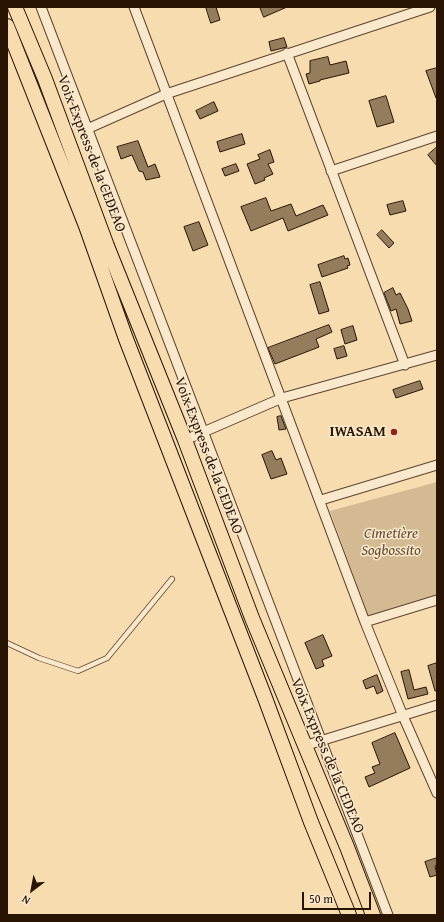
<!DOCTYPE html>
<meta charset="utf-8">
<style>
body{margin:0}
#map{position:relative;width:444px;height:922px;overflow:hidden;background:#f7dcb0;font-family:"Gentium Book Plus",serif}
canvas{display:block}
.frame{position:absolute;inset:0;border:8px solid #291303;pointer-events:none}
.north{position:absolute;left:12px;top:870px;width:40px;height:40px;-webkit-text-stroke:3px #fae8cc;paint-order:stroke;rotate:212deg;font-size:11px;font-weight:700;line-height:16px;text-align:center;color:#291303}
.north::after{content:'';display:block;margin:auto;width:14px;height:18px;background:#291303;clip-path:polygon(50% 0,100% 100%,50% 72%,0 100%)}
.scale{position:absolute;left:302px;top:892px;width:69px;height:18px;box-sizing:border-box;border:2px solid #291303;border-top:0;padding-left:5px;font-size:12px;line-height:14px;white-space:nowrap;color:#291303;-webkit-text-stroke:3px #fae8cc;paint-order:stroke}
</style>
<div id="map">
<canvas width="444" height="922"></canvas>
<div class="frame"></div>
<div class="north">N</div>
<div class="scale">50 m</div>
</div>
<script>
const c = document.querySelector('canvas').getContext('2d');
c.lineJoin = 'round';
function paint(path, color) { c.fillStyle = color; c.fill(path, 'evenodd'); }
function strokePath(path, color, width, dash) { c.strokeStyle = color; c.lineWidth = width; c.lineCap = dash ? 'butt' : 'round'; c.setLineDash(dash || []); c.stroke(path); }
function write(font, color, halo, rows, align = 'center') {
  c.font = font + ' "Gentium Book Plus",serif'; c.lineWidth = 3; c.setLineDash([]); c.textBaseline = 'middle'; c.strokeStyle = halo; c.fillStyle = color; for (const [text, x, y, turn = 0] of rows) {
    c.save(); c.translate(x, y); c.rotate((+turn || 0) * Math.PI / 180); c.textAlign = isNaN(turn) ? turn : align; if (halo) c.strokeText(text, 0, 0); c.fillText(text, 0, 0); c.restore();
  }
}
paint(new Path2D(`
 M437,482V597L369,618L330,511Z`), '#d4ba93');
const building = new Path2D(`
 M206,7H216L220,20L211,23Z
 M260,7H287L264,17Z
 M284,38L287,47L271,51L269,42Z
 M328,57L330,65L346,61L349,73L320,80V81L309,84L306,74L310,73V61Z
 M437,68V98H436L426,71Z
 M386,96L394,122L377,127L369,101Z
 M214,102L218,111L200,119L196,111Z
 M242,134L245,144L220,152L217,142Z
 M138,141L148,167L155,164L160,177L146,180L143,172L139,171L132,155L121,159L117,147Z
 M437,147V166L428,155Z
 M270,150L274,162L268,164L273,174L264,178L265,180L255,184L247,164L260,159L258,155Z
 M236,164L239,171L225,176L222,169Z
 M266,198L271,211L291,204L296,216L323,205L328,215L288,231L283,218L251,231L241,207Z
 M403,201L406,211L390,215L387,205Z
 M199,222L208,245L193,251L184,227Z
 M382,230L394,243L389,248L377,235Z
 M344,256L345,259L348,258L350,265L347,266L348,268L322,277L318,265Z
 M320,282L329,311L319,314L310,285Z
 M393,288L396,295L400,293L408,309L412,321L400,324L396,309L391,311L384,293Z
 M329,325L332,332L316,339L319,347L275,364L268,348Z
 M353,326L357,340L345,344L341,330Z
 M344,346L347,356L337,359L334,349Z
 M420,381L423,389L396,398L393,390Z
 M281,416L286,429L279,430L277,417Z
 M272,451L276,460L281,458L287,474L271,479L262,455Z
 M323,635L332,656L322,660L324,666L316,669L305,643Z
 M437,663V691H435L428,666Z
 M409,670L414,690L426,687L428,694L408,699L401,672Z
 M377,675L383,691L377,694L374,686L366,689L363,681Z
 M395,733L410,768L369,787L365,777L375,773L372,767L380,764L372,743Z
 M437,858V865L435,866L437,875L430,877L425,862Z`);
paint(building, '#947c5d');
strokePath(building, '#291303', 1);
const service = new Path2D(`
 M7,643L39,658L78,671L107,658L172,579`);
const minor = new Path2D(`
 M41,7L388,915
 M134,7L365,622L403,716L437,793
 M287,53L405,365
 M87,129L166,94L430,7
 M331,171L437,136
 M185,440L282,398L437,355
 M321,500L437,465
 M365,622L437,600
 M304,746L437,705`);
const primary = new Path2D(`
 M15,7L45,79L107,246L185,440L252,618L347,847L373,915
 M7,26L86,226L126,339L265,698L311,822L349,915`);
strokePath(service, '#5c452e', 6);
strokePath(minor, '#5c452e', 11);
strokePath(primary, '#291303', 16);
strokePath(service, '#fae8cc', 4.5);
strokePath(minor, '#fae8cc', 9);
strokePath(primary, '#f7dcb0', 14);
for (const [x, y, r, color] of [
 [394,432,4,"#8f2418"]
]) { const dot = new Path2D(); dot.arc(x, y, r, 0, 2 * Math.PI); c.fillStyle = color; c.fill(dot); strokePath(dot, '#fae8cc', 1.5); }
write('15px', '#291303', '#fae8cc', [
 ["Voix Express de la CEDEAO",91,154,69],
 ["Voix Express de la CEDEAO",208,456,69],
 ["Voix Express de la CEDEAO",327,756,67]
]);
write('bold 15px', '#291303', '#fae8cc', [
 ["IWASAM",386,432]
], 'right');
write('italic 15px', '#654d35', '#fae8cc', [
 ["Cimetière",391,534],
 ["Sogbossito",391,551]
]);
</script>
